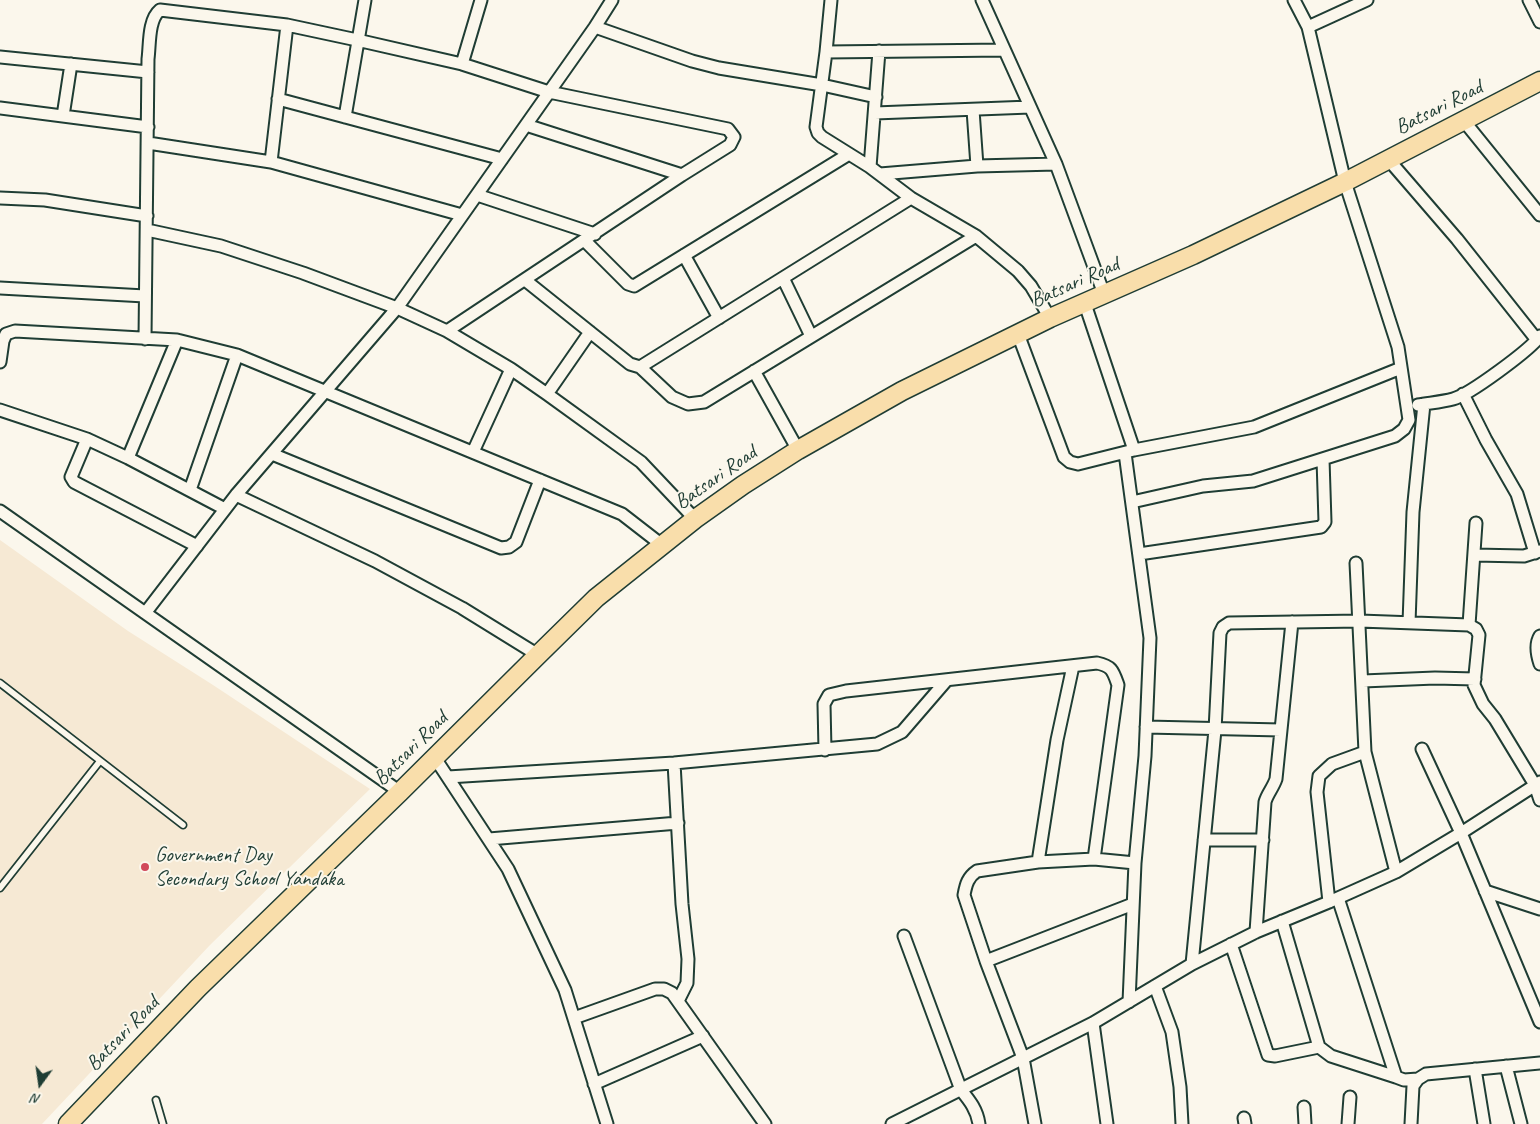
<!DOCTYPE html>
<style>
body{margin:0}
#map{position:relative;width:1540px;height:1124px;overflow:hidden;background:#fbf7ec;font-family:Caveat,sans-serif}
canvas{display:block}
.north{position:absolute;left:15px;top:1059px;width:50px;height:50px;-webkit-text-stroke:4px #fbf7ec;paint-order:stroke;rotate:194deg;font-size:14px;font-weight:700;line-height:20px;text-align:center;color:#1f3d34}
.north::after{content:'';display:block;margin:auto;width:18px;height:22px;background:#1f3d34;clip-path:polygon(50% 0,100% 100%,50% 72%,0 100%)}
</style>
<div id="map">
<canvas width="1540" height="1124"></canvas>
<div class="north">N</div>
</div>
<script>
const c = document.querySelector('canvas').getContext('2d');
c.lineJoin = 'round';
function paint(path, color) { c.fillStyle = color; c.fill(path, 'evenodd'); }
function strokePath(path, color, width, dash) { c.strokeStyle = color; c.lineWidth = width; c.lineCap = dash ? 'butt' : 'round'; c.setLineDash(dash || []); c.stroke(path); }
function write(font, color, halo, rows, align = 'center') {
  c.font = font + ' Caveat,sans-serif'; c.lineWidth = 4; c.setLineDash([]); c.textBaseline = 'middle'; c.strokeStyle = halo; c.fillStyle = color; for (const [text, x, y, turn = 0] of rows) {
    c.save(); c.translate(x, y); c.rotate((+turn || 0) * Math.PI / 180); c.textAlign = isNaN(turn) ? turn : align; if (halo) c.strokeText(text, 0, 0); c.fillText(text, 0, 0); c.restore();
  }
}
paint(new Path2D(`
 M0,540L128,631L213,685L370,789L210,945L42,1124H0Z`), '#f6e9d4');
const lane = new Path2D(`
 M0,683L183,825
 M0,888L100,761
 M156,1100L163,1124`);
const street = new Path2D(`
 M831,0L826,52L816,127L818,133L822,137L870,167L911,198L976,236L1018,271L1031,286L1050,318
 M982,0L1056,164L1104,294
 M1529,0L1540,22
 M595,27L692,61L719,68L822,85L876,97
 M1308,27L1367,0
 M826,52L1004,50
 M0,57L148,72
 M462,64L481,0
 M278,99L502,159
 M0,108L148,127
 M973,110L977,166
 M875,113L1030,107
 M63,116L71,64
 M345,117L365,0
 M1464,121L1540,215
 M526,125L682,175
 M148,143L271,162L462,215
 M1388,159L1457,239L1537,340
 M271,162L287,25
 M870,167L879,51
 M880,174L977,166L1056,164
 M477,195L595,234
 M0,198L45,200L147,216
 M147,230L221,246L303,273L397,308L447,331L511,369L547,394L641,462L695,519
 M585,241L628,284L634,286L849,154
 M684,255L719,318
 M783,278L811,336
 M525,280L630,364L640,367L911,198
 M0,288L145,296
 M1085,304L1134,450
 M1018,334L1064,457L1070,462L1078,464L1134,450L1254,427L1401,368
 M145,339L148,59C150,44 148,20 160,10L287,25L357,40L462,64L549,92L728,129L734,137L730,145L682,175L447,331
 M0,362L3,341L6,334L15,331L177,340L237,355L622,514L662,545
 M640,367L672,397L688,404L704,402L976,236
 M754,371L798,450
 M547,394L590,332
 M1463,394L1486,440L1517,494L1535,553
 M1418,405C1429,403 1442,402 1453,399C1469,395 1530,350 1540,336
 M0,410L87,439L128,458L225,509
 M87,439L71,477L74,482L197,546
 M473,452L511,369
 M1125,453L1150,638L1145,756L1135,863L1129,1002
 M272,454L501,548L509,547L516,542L540,480
 M128,458L177,340
 M190,490L237,355
 M236,495L375,561L462,608L538,655
 M1132,502L1203,486L1253,481L1395,436L1404,429L1409,420L1398,347L1345,182L1308,27L1294,0
 M0,511L400,792
 M1139,554L1321,527L1325,522L1323,459
 M1474,555L1524,556L1540,551
 M1356,563L1365,752L1396,872
 M146,612L236,495L397,308L595,27L612,0
 M1409,623L1413,512L1424,404
 M1469,625L1476,523
 M1540,636C1535,644 1537,655 1540,664
 M1363,681L1435,678L1475,679
 M1146,727L1281,730
 M1422,749L1461,833L1540,1022
 M825,750L824,704L829,695L846,691L1097,663C1112,666 1113,671 1118,685L1094,859
 M435,758L508,869L565,990L607,1124
 M674,763L682,904L688,959L687,983L678,1001
 M448,777L674,763L877,744L902,732L946,681
 M489,839L678,823
 M1204,840H1263
 M1038,862L1057,740L1073,666
 M1485,891L1540,909
 M1338,898L1396,1077L1404,1080L1418,1079
 M1329,902L1317,792L1319,776L1332,764L1365,752
 M1282,921L1319,1047L1331,1056L1396,1077
 M1256,932L1265,802C1267,794 1273,788 1276,779L1292,622
 M904,936L961,1090C970,1101 977,1110 979,1124
 M1231,944L1268,1055L1275,1056L1319,1047
 M986,961L1133,904
 M1192,964L1215,730L1220,633L1223,627L1229,623L1360,621L1469,625L1476,629L1479,635L1474,685L1483,704L1495,719L1535,785L1540,800
 M1155,986L1172,1032L1180,1087L1182,1124
 M574,1018L655,989H664L672,993L765,1124
 M1093,1023L1107,1124
 M1506,1066L1521,1124
 M1475,1069L1484,1124
 M594,1084L703,1036
 M1304,1107L1305,1124
 M1244,1118L1245,1124
 M892,1124L1093,1023L1192,964L1256,932L1329,902L1396,872L1461,833L1540,782
 M1035,1124L1023,1058L986,961L964,895C966,884 968,877 977,871L1038,862L1094,859L1135,863
 M1348,1124L1350,1097
 M1411,1124L1413,1086L1418,1079L1426,1074L1540,1063`);
const primary = new Path2D(`
 M68,1124L198,988L400,792L538,655L596,598L695,519L743,485L798,450L902,391L1050,318L1193,255L1345,182L1540,81`);
strokePath(lane, '#1f3d34', 9);
strokePath(street, '#1f3d34', 15);
strokePath(primary, '#1f3d34', 21);
strokePath(lane, '#fbf7ec', 5.5);
strokePath(street, '#fbf7ec', 11);
strokePath(primary, '#f9deab', 18);
for (const [x, y, r, color] of [
 [145,867,5,"#d1495b"]
]) { const dot = new Path2D(); dot.arc(x, y, r, 0, 2 * Math.PI); c.fillStyle = color; c.fill(dot); strokePath(dot, '#fbf7ec', 2); }
write('21px', '#1f3d34', '#fbf7ec', [
 ["Batsari Road",1439,108,-27],
 ["Batsari Road",1075,283,-24],
 ["Batsari Road",716,478,-35],
 ["Batsari Road",411,749,-45],
 ["Batsari Road",123,1034,-46]
]);
write('21px', '#1f3d34', '#fbf7ec', [
 ["Government Day",155,855],
 ["Secondary School Yandaka",155,879]
], 'left');
</script>
